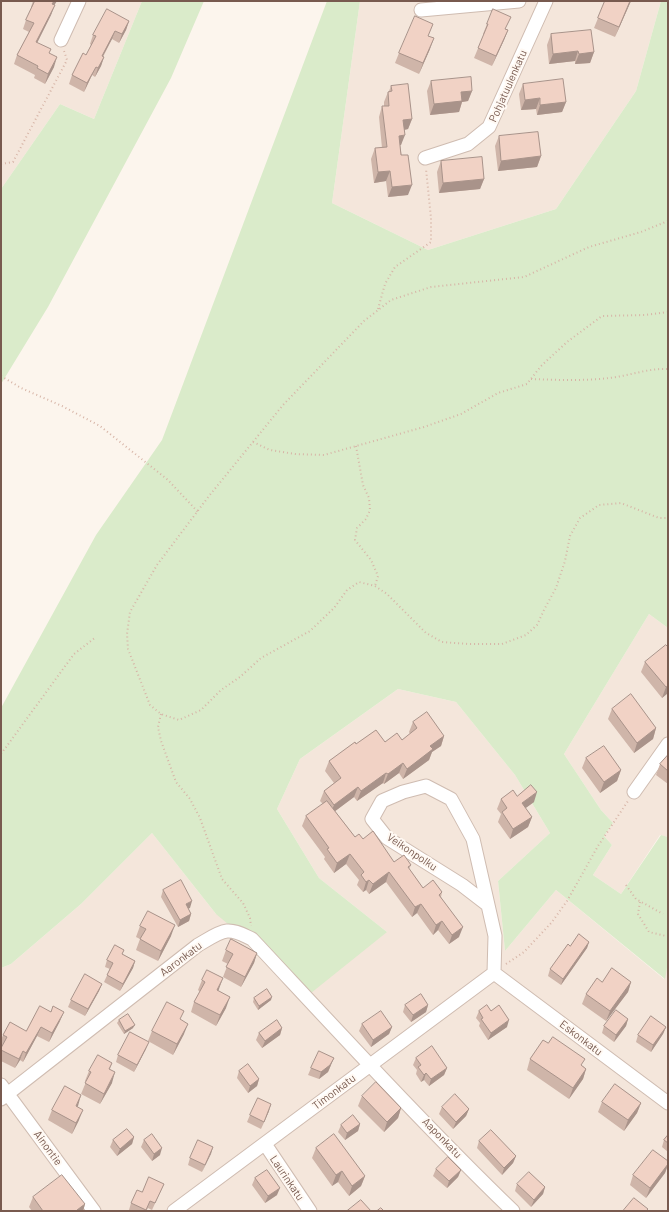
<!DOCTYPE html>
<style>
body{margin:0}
#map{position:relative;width:669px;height:1212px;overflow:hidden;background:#fcf5ed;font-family:Barlow,sans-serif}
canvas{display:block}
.frame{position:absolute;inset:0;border:2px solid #785a4f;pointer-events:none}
</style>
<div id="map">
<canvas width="669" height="1212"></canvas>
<div class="frame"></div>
</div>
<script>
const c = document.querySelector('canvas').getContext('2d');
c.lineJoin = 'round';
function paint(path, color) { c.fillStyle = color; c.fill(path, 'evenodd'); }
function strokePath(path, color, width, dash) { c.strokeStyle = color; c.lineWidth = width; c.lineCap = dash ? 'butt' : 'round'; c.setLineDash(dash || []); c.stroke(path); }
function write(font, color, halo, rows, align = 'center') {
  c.font = font + ' Barlow,sans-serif'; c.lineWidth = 4; c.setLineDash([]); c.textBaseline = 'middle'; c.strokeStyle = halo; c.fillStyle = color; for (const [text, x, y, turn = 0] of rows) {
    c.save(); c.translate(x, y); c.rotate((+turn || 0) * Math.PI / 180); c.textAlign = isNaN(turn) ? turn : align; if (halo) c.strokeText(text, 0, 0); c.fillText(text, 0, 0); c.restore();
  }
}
paint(new Path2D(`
 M1,1H142L94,119L60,104L1,189Z
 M360,1H661L636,91L556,209L428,250L332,203Z
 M649,614L668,628V837L660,835L621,894L593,875L612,845L604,836L613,823L601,810L564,754Z
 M398,689L456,702L515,775L550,833L498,881L505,951L556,890L664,979L668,962V1211H1V968L11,964L81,904L152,833L216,914L387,932L319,878L277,809L300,759Z`), '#f4e6db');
paint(new Path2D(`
 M142,1H204L171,78L48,307L1,384V189L60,104L94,119Z
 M327,1H360L332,203L428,250L556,209L636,91L661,1H668V628L649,614L564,754L601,810L613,823L604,836L612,845L593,875L621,894L661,835L668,837V962L665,979L556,890L505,951L498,881L550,833L515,775L456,702L398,689L300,759L277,809L319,878L387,932L311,993L216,914L152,833L81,904L11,964L1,968V708L96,535L162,440Z`), '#daebca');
const street = new Path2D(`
 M421,10L519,1
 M61,40L79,1
 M425,158L468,144L489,127L546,1
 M634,792L668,744
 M488,905L473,839L451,799L426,786L403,792L382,801L372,819L387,838L462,885L488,905L495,936L494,973
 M494,973L668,1103
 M1,1085L94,1211
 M1,1099L198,945C207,940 218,932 227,931C236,930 245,936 252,939C338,1031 423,1124 513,1211
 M265,1144L310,1211
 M174,1211L494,973`);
strokePath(street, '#cfbcb1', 15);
strokePath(new Path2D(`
 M1,164L13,162L67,60L64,51
 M668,221L641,232L589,247L524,277L431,287L391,300L364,321L283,405L209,496L157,565L130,612L127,634L128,649L150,705L161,714L179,720L201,710L221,690L240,677L261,658L310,631L334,608L347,590L359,582L375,586L387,594L426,633L442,642L468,644H502L526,635L537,625L545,608L556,588L565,561L570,536L580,518L599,505L621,503L659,518H668
 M378,309L385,284L395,267L431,242V218L426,169
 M1,376L21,388L62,406L100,426L168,480L198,512
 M531,379C557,380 584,381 609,378C629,376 648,368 668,369
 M253,442L270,450L295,454L324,455L424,427L461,414L498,393L527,384L541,366L567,342L602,316L645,315L668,312
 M356,446L363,485L369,498L370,510L366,519L357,528L355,540L371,560L378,576L375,586
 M161,714L158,727L161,741L176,782L190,799L200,818L222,879L243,903L250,918L251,926
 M1,754L74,654L96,637
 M626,885L636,899L663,914
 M640,902L638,914L649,932L666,936
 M506,964L524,952L552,922L567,901L598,846L628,801`), '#d7b5a7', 2, [1, 3]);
strokePath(street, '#fff', 13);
paint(new Path2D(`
 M33,1H57L54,5L51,15L37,43L49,53L54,67L45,84L34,78L35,75L14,64L17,55L29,32L23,29L26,20L32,7H31Z
 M605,1H631L615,37L594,28Z
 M129,21L126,30L119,43L112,39L103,57H104L101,66L95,77L92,75L84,92L69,84L72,75L86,55L91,45L90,44L93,35Z
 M487,24L508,30L504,40L492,66L474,58L484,34H483Z
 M551,34L594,52L590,63L575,64V61L549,64L547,45Z
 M428,36L430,49L419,74L395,63L399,53Z
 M431,81L472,91L468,101L462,102L459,112L430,115L427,91Z
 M523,84L566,102L562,112L537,115L536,109L521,110L519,94Z
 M391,86L412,119L408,129L404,130L401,145H400L408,195L388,197L386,181L374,183L371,159L375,148H382L379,117L382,106H384V102L388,92L389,91Z
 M499,136L541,156L537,167L498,171L495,146Z
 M441,161L484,179L480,189L439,193L437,172Z
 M668,647V693L662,698L641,672L645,662Z
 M612,709L656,728L653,739L634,753L608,719Z
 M413,722L444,736L441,746L432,752L429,760L403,779L399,773L384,784L383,783L357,801L354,797L335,811L355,837L363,839L394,862L411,865L409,869L423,888L442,892L441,897L459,937L449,944L438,930L433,935L417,913L412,917L386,882L369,894L366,890L363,892L357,885L359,880L346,864L334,873L324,859L325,857L302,826L306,816L323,804L320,801L324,791L334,783L325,771L329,761L356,744L402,740L410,734L409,732Z
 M668,755V784L656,775L660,764Z
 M586,758L621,770L617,781L600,793L582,768Z
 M517,796L534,802L525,808L532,817L528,827L510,839L498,822L501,814L497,809L501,799Z
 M163,890L190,908H188L191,914L189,921L178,927L161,897Z
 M140,926L171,936L158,961L136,950L140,939L136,937Z
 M589,942L587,948L561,985L548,976L550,969L570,946Z
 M124,950L122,954L135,961L133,968L120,991L104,982L110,969L105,967L107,960Z
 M226,950L257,953L254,963L241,987L223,977L228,964L222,961Z
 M202,980L219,989L218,991L226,1008L216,1026L191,1012L194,1002L200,992L198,990Z
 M631,982L628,992L606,1021L582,1004L586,994Z
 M102,984L99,991L85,1016L68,1007L71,1000Z
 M254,998L271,1000L258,1010L253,1002Z
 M405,1005H428L426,1012L411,1022L403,1012Z
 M479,1011L507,1027L488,1040L479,1026L480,1023L476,1018Z
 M628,1019L626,1026L614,1042L602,1033L604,1026Z
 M119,1020L133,1028L124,1034L117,1023Z
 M181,1020L184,1034L173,1055L148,1041L152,1031Z
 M60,1021L49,1042L37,1036L23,1062L20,1060L15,1068L1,1061V1048L2,1046L1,1045V1040L3,1035L26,1031Z
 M362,1024L392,1027L389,1034L371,1047L359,1031Z
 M666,1027L663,1034L651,1052L636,1042L638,1035Z
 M282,1028L280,1035L262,1048L256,1040L259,1033Z
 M146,1049L134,1072L116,1062L118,1055Z
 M416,1058L447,1068L444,1075L429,1086L424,1080L421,1082L416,1074L417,1070L413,1065Z
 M530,1059L583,1066L586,1069L583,1079L569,1099L527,1070Z
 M112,1063L110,1069L112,1083L100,1104L81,1094L86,1082L85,1081L89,1071Z
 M331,1065L328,1072L319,1079L308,1075L311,1068Z
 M239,1071L259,1079L257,1086L248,1093L237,1078Z
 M362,1096L401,1108L398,1118L384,1132L358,1106Z
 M602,1102L641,1103L637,1113L624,1131L598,1112Z
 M77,1107L79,1120L72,1134L48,1120L52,1110Z
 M442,1107L469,1109L466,1116L453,1129L439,1114Z
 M269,1111L261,1129L247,1122L250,1115Z
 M360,1124L358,1131L345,1140L338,1132L341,1125Z
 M668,1135V1152L662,1147L664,1140Z
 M134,1137L132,1144L117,1156L110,1147L113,1140Z
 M144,1140L160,1155L152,1161L141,1147Z
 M479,1141L516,1156L513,1163L502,1175L477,1148Z
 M213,1147L202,1172L188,1165L190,1158Z
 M316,1148L365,1176L361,1186L349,1196L338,1182L332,1186L312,1158Z
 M668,1161V1166L665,1173L646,1198L630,1185L633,1175Z
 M436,1169L461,1170L458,1177L447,1188L433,1176Z
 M255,1178L277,1195L265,1203L252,1185Z
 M164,1184L152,1210L148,1208L146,1211H132L129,1210L131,1203L142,1192Z
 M517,1184L545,1187L543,1194L531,1207L515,1191Z
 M33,1197L85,1204L83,1211H32L29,1207Z`), '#cfb5a9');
paint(new Path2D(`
 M54,1H57L49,13L52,4Z
 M630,1H631L615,37L619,27Z
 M55,5L51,15L33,51L36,42Z
 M129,21L126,30L119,43L122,34Z
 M508,30L504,40L492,66L496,56Z
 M115,31L112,39L98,65L102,56Z
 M434,38L430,49L419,74L423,63Z
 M578,51L575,61L549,64L553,54Z
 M594,52L590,63L575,64L579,54Z
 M57,57L54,67L45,84L48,74Z
 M104,57L101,66L95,77L98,68Z
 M96,67L92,75L84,92L87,83Z
 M472,91L468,101L462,102L459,112L430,115L434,104L461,92Z
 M540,98L536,109L521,110L525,100Z
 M566,102L562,112L537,115L540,105Z
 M412,119L408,129L399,131L403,120Z
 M405,135L401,145L395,146L399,136Z
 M541,156L537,167L498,171L501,161Z
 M390,171L386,181L374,183L378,172Z
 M484,179L480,189L439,193L443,183Z
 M412,185L408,195L388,197L392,187Z
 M668,686V693L662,698L666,687Z
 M656,728L653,739L634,753L637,743Z
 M444,736L441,746L432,752L429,760L403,779L407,769L430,746Z
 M403,763L399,773L384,784L388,774Z
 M621,770L617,781L600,793L604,782Z
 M386,773L383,783L357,801L361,791Z
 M358,787L354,797L330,815L334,805Z
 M537,792L534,802L519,813L522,803Z
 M532,817L528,827L510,839L513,829Z
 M350,854L346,864L334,873L337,863Z
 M389,872L386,882L369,894L373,884Z
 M369,880L366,890L363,892L366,882Z
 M192,901L190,908L183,911L186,904Z
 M421,904L417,913L412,917L415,907Z
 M191,914L189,921L178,927L180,920Z
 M442,921L438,930L433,935L436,925Z
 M175,925L171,936L158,961L161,951Z
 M463,927L459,937L449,944L452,935Z
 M589,942L587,948L561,985L563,979Z
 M257,953L254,963L241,987L245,977Z
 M135,961L133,968L120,991L123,984Z
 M223,978L219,989L213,1001L217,990Z
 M631,982L628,992L606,1021L610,1011Z
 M102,984L99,991L85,1016L88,1009Z
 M230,997L226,1008L216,1026L220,1015Z
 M272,997L271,1000L258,1010L259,1006Z
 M428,1005L426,1012L411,1022L413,1015Z
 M64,1012L60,1021L49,1042L52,1033Z
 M628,1019L626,1026L614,1042L616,1035Z
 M509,1020L507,1027L488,1040L491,1033Z
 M188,1024L184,1034L173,1055L177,1044Z
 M135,1025L133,1028L124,1034L125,1031Z
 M41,1027L37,1036L23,1062L26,1053Z
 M392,1027L389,1034L371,1047L373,1040Z
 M666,1027L663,1034L651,1052L653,1045Z
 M282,1028L280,1035L262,1048L265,1041Z
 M149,1042L146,1049L134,1072L137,1065Z
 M23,1051L20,1060L15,1068L19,1059Z
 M334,1058L328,1072L319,1079L321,1072Z
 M447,1068L444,1075L429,1086L431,1079Z
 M586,1069L583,1079L569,1099L573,1088Z
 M115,1072L112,1083L100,1104L104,1094Z
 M426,1073L424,1080L421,1082L424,1075Z
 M259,1079L257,1086L248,1093L250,1086Z
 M81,1095L78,1106L72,1116L76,1106Z
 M641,1103L637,1113L624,1131L628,1120Z
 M271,1104L269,1111L261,1129L264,1122Z
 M401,1108L398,1118L384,1132L387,1122Z
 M469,1109L466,1116L453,1129L456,1122Z
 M83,1110L79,1120L72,1134L76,1123Z
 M360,1124L358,1131L345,1140L347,1133Z
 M134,1137L132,1144L117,1156L120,1149Z
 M213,1147L211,1154L202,1172L205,1165Z
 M162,1148L160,1155L152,1161L154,1154Z
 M516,1156L513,1163L502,1175L504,1168Z
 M668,1164L665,1173L646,1198L650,1188Z
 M461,1170L458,1177L447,1188L449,1181Z
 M342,1171L338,1182L332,1186L336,1175Z
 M365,1176L361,1186L349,1196L352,1186Z
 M545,1187L543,1194L531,1207L534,1200Z
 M280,1188L277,1195L265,1203L268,1196Z
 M85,1204L83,1211H77V1210Z`), '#a9938a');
const building = new Path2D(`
 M35,1H54L52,4L55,5L36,42L51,49L49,53L57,57L48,74L37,68L38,66L17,55L34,23L26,20Z
 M605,1H630L619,27L598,18Z
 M107,9L129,21L122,34L115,31L102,56L104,57L98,68L96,67L87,83L72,75L83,53L86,55L96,36L93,35Z
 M493,9L511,17L505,29L508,30L496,56L478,48L488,24H487Z
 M415,16L433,24L428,36L434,38L423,63L399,53Z
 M591,30L594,52L579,54L578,51L553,54L551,34Z
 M471,77L472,91L461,92L462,101L434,104L431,81Z
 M563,79L566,102L540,105V98L525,100L523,84Z
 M408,84L412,119L403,120L405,135L399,136L401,155H408L412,185L392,187L390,171L378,172L375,148L387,147L382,106H389L388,92L392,91L391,86Z
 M538,132L541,156L501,161L499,136Z
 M482,157L484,179L443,183L441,161Z
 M666,645L668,647V686L666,687L645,662Z
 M631,694L656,728L637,743L612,709Z
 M427,712L444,736L430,746L433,749L407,769L403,763L388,774L386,773L361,791L358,787L334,805L324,791L341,778L329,761L355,742L356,744L376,730L385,742L397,733L402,740L417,728L413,722Z
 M604,746L621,770L604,782L586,758Z
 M668,755V771L660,764Z
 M531,785L537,792L522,803L532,817L513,829L502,812L507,808L501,799L513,790L517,796Z
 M327,801L355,837L359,834L363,839L373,831L394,862L404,855L411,865L408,867L423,888L433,880L442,892L439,895L463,927L452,935L442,921L436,925L421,904L415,907L389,872L373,884L369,880L366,882L361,875L364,872L350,854L337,863L327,849L329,848L306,816Z
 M181,880L192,901L186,904L191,914L180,920L163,890Z
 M148,911L175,925L161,951L140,939L146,929L140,926Z
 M579,934L589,942L563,979L550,969L568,944L570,946Z
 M231,939L257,953L245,977L226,967L233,954L226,950Z
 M115,945L124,950L122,954L135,961L123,984L107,975L113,963L107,960Z
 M612,968L631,982L610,1011L586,994L597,978L602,982Z
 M207,970L223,978L217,990L230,997L220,1015L194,1002L205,982L202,980Z
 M85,974L102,984L88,1009L71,1000Z
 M267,989L272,997L259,1006L254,998Z
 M421,994L428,1005L413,1015L405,1005Z
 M167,1002L184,1011L180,1019L188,1024L177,1044L152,1031Z
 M487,1005L491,1011L499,1005L509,1020L491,1033L481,1019L483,1018L479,1011Z
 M40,1006L51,1012L53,1006L64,1012L52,1033L41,1027L26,1053L23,1051L19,1059L1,1050V1048L7,1037L3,1035L10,1022L26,1031Z
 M616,1010L628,1019L616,1035L604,1026Z
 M381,1011L392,1027L373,1040L362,1024Z
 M128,1014L135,1025L125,1031L119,1020Z
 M651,1016L666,1027L653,1045L638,1035Z
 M277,1020L282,1028L265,1041L259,1033Z
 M130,1032L149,1042L137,1065L118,1055Z
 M553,1037L585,1059L581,1065L586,1069L573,1088L530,1059L543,1040L548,1043Z
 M432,1046L447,1068L431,1079L426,1073L424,1075L418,1067L421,1065L416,1058Z
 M319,1051L334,1058L330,1065L321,1072L311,1068Z
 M98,1055L112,1063L109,1069L115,1072L104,1094L85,1083L91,1072L89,1071Z
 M248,1064L259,1079L250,1086L239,1071Z
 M376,1082L401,1108L387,1122L362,1096Z
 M615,1084L641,1103L628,1120L602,1102Z
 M65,1086L81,1095L76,1106L83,1110L76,1123L52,1110Z
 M455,1094L469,1109L456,1122L442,1107Z
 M258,1098L271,1104L264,1122L250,1115Z
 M353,1115L360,1124L347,1133L341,1125Z
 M127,1129L134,1137L120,1149L113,1140Z
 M491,1130L516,1156L504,1168L479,1141Z
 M152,1134L162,1148L154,1154L144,1140Z
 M334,1134L365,1176L352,1186L342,1171L336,1175L316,1148Z
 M668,1135V1143L664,1140Z
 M198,1140L213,1147L205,1165L190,1158Z
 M653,1150L668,1161V1164L650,1188L633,1175Z
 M448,1157L461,1170L449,1181L436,1169Z
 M267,1170L280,1188L268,1196L255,1178Z
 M529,1172L545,1187L534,1200L517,1184Z
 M62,1175L85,1204L77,1210L78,1211H43L33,1197Z
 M149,1177L164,1184L155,1203L150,1201L146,1210L131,1203L137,1190L142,1192Z
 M634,1198L648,1209L646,1211H623Z
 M361,1200L371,1211H347Z
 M381,1208L384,1211H377Z`);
paint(building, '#f1d2c5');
strokePath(building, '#a9938a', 1);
write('11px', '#785a4f', '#fff9f3', [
 ["Pohjatuulenkatu",508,86,-66],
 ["Veikonpolku",412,852,34],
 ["Aaronkatu",181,959,-37],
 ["Eskonkatu",581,1038,37],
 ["Timonkatu",334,1092,-37],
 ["Aaponkatu",442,1138,46],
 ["Ainontie",48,1148,54],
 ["Laurinkatu",287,1178,56]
]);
</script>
